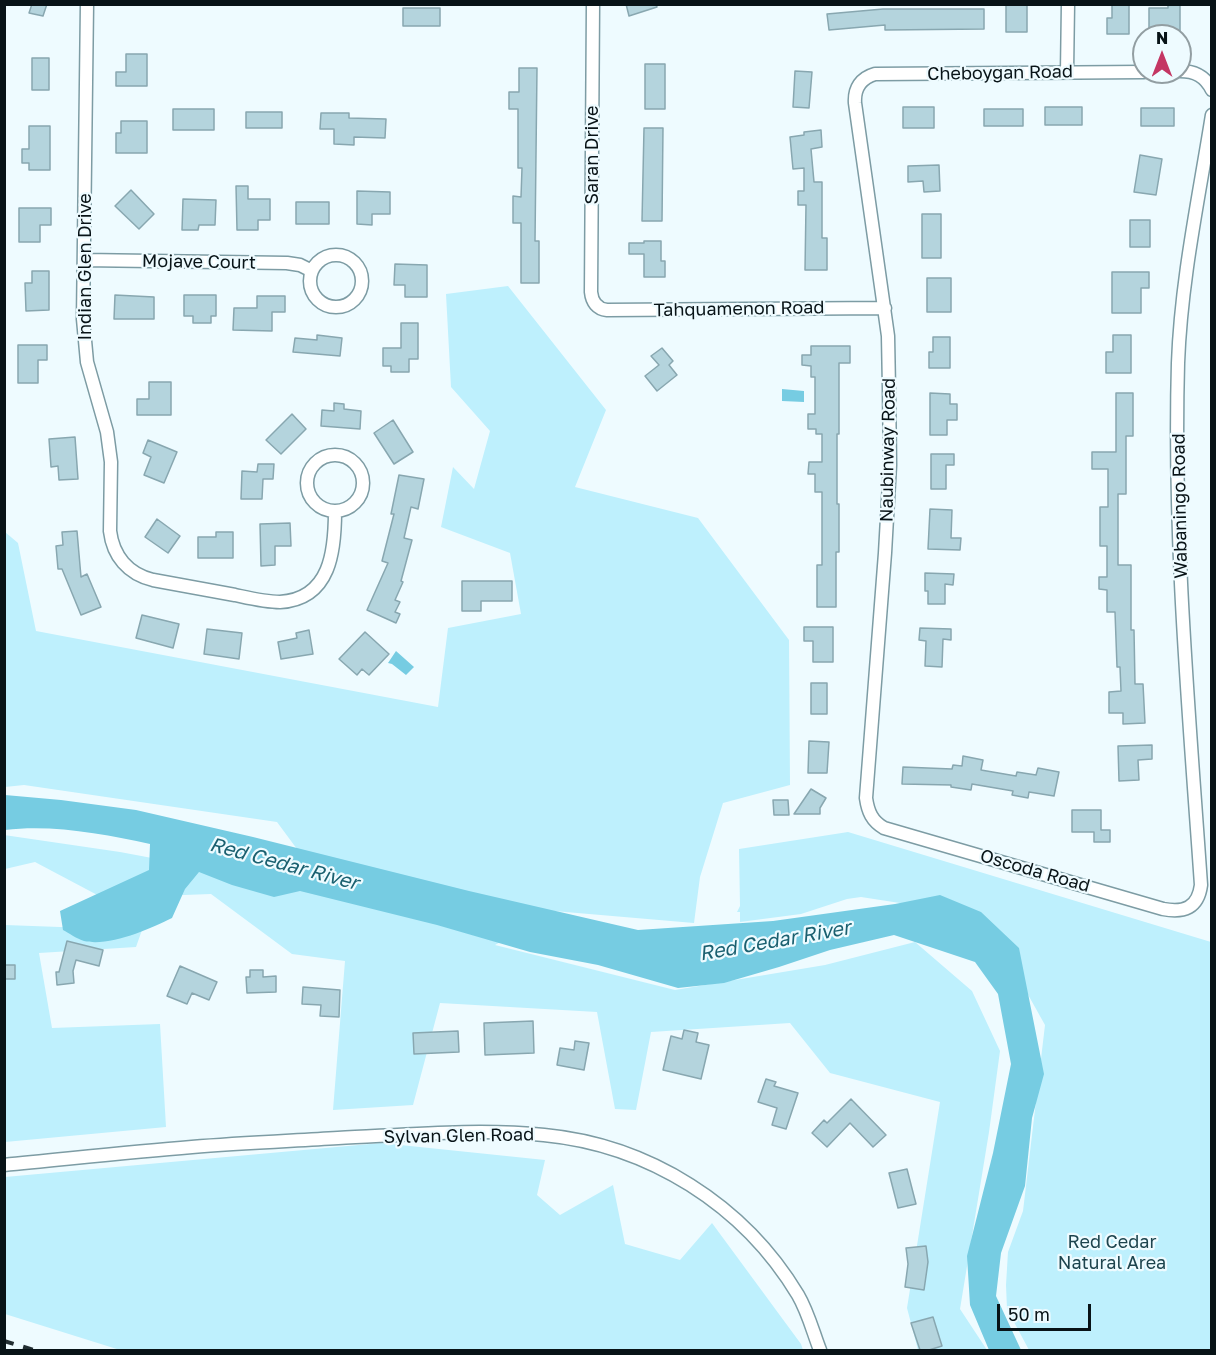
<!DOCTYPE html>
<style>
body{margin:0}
#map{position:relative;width:1216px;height:1355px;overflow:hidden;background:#eefbff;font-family:"Golos Text",sans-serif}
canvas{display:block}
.frame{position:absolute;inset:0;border:6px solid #081317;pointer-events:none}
.north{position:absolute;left:1132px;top:24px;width:60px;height:60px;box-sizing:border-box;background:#eefbff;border:2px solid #929ea2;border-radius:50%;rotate:0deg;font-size:16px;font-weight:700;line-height:24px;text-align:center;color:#081317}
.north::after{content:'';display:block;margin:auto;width:21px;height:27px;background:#c43663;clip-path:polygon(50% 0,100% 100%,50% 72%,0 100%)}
.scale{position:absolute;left:997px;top:1304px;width:94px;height:27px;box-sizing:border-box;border:3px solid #081317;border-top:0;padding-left:8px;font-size:18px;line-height:21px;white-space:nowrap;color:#081317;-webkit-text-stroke:4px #eefbff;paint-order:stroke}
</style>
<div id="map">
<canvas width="1216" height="1355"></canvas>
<div class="frame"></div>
<div class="north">N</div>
<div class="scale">50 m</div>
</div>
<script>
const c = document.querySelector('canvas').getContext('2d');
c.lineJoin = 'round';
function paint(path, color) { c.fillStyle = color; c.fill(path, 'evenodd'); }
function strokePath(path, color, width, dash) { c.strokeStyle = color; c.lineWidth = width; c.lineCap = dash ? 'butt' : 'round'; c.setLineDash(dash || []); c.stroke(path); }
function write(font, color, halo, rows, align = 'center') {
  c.font = font + ' "Golos Text",sans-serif'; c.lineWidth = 4.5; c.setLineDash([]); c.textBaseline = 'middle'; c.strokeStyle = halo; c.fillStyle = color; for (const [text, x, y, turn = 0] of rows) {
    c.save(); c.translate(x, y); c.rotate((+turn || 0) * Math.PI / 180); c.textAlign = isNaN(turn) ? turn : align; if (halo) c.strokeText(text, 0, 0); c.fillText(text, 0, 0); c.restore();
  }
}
paint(new Path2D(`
 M508,286L606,410L575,487L698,518L789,640L790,785L723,803L700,877L694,923L554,911L495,945L675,990L825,965L915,942L972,991L1000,1051L989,1132L960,1309L987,1350H918L907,1308L940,1102L830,1073L790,1023L651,1032L636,1110L615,1109L597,1012L440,1003L413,1105L333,1110L345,961L292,954L211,894L103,898L35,862L5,869L4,835L120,852L328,891L277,822L24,785L5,787V532L18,543L36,631L438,707L448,628L521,614L510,553L441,527L453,467L474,489L490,431L451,387L446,294Z
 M848,832L1211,942V1350H1029L1007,1309L1006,1285L1008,1252L1023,1211L1045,1025L984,916L861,897L847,899L801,914L740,922V912H737L740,906L739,849Z
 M5,925L142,930L136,947L39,953L52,1028L160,1024L166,1127L5,1142Z
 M381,1143L545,1160L537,1195L560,1215L613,1185L625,1244L680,1260L712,1223L801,1344L803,1350H120L5,1314V1177Z`), '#bef0fd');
paint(new Path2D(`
 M782,389L804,391V402L782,401Z
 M396,651L414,667L406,675L392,664L388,663Z
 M5,795L61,800L136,810L253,837L469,891L638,930L773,921L895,904L940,895L981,912L1019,948L1044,1074L1032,1118L1025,1186L1001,1253L996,1296L1021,1350H989L970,1305L967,1256L993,1153L1011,1064L998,994L975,962L894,935L830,950L779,967L724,983L678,988L598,965L530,952L437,925L300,891L274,897L232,885L199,872L185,889L172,918C150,929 109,947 84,941C77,939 69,933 63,930L60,911L149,870L150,844C105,834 51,824 5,830Z`), '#76cce2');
const building = new Path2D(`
 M32,4H47L43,16L29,13Z
 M626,4H656L657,7L629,16Z
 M1006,4H1027V32H1006Z
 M1112,4H1129V34H1107V18H1112Z
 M1168,4H1180V33H1163V28H1149V8H1168Z
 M403,8H440V26H403Z
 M883,9H984V29L885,30V25L829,30L827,14Z
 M126,54H147V86H116V72H126Z
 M32,58H49V90H32Z
 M645,64H665V109H645Z
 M519,68H537L535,241H539V283H521V223H513V196L521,197L522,168H518V109H509V92H519Z
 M795,71L812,72L809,108L793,107Z
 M903,107H934V128H903Z
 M1045,107H1082V125H1045Z
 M1141,108H1174V126H1141Z
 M173,109H214V130H173Z
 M984,109H1023V126H984Z
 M246,112H282V128H246Z
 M321,113H349V118L386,119L385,138L354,137V145L334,144V129H320Z
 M121,121H147V153H116V133H121Z
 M29,126H50V170H29V163H22V149H29Z
 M644,128H663L662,221H642Z
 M821,130L822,147L811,149L814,182H822V238H827V270H805L806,205H798V191H804V168L793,169L790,137L804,135V132Z
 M1140,155L1162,159L1156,195L1134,192Z
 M939,165L940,191L924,192L923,181L908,182V166Z
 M236,186H248V199H270V220H258V230H237Z
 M131,190L154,214L139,229L115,206Z
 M357,191L390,192V214H372V225L357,224Z
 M183,199L216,200L215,225H199L198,230H182Z
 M296,202H329V224H296Z
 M19,208H51V225H40V242H19Z
 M922,214H941V258H922Z
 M1130,220H1150V247H1130Z
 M644,241H661V261H665V277H644V254H629V243H644Z
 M395,264L427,265V297H405V285H394Z
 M32,271H49V310L26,311L25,283H32Z
 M1112,272H1149V288H1141V313H1112Z
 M927,278H951V312H927Z
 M115,295L154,297V319H114Z
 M184,295H216V316H211V323H193V316H184Z
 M257,296H285V312H272V331L233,330L234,308H257Z
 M401,323H418V359H409V372H391V366H383V348H401Z
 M317,335L342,338L340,356L293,352L295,338L317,340Z
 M1113,335H1131V373H1106V352H1113Z
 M933,337H950V368H929V352H933Z
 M18,345H47V360H38V383H18Z
 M811,346H850V363H839V434H837V504H839V552H836V607H817V565H822V492H815V474H808L809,462H822V434H816V429H808V414H815V377H811V366L802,365V355H811Z
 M662,348L673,361L669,365L677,375L657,391L645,376L659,365L651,356Z
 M149,382H171V415H137V399H149Z
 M930,393L950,394V404H957V420H947V435H930Z
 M1116,393H1133V436H1126V494H1118V565H1131V630H1134L1135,684H1143L1145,723L1123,724V713H1109V692L1121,691L1120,667H1117L1115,612H1107V590L1099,589V577H1107V546H1100V507H1108V469H1092V452H1116Z
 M334,403L344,404V409L361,411L360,429L321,426L322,410L334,411Z
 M292,414L306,429L281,454L266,440Z
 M393,420L413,452L394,464L374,433Z
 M75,437L78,479L59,480L58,466L51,467L49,439Z
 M148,440L177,452L164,483L144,475L151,457L143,453Z
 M931,454H954V465H946V489H931Z
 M258,464H274L273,479H263L262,499H241L242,471L257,472Z
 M399,475L424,479L418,509L411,507L404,538L412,540L401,581L403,582L395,600L400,602L395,612L400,614L396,623L367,610L388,563L382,561L394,514H391Z
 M930,509L952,510L951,538H961L960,550L928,549Z
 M157,519L180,536L168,553L145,537Z
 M290,523L291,546H275V565L261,566L260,524Z
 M77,531L81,577L87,574L101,607L81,615L62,569H58L56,546L63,545L62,532Z
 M216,532H233V558H198V537H216Z
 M925,573L954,574L953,585L945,584V604H928V591H925Z
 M462,581H512V601H481V611H462Z
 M142,615L179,624L173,648L136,638Z
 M804,627H833V662H813V641H804Z
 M920,628L951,629V640L943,639L942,667L925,666L926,641L919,640Z
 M207,629L242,633L239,659L204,654Z
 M309,630L313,654L281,659L278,642L297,638L296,633Z
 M365,632L389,654L369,675L362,669L357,675L339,659Z
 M811,683H827V714H811Z
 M809,741L829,742L827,773H808Z
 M1152,745V759L1138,760L1139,780L1119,781L1118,746Z
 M963,756L983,760L981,770L1016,776L1017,772L1036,775L1038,768L1059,772L1054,796L1029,792L1028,798L1012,795L1013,791L972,784L971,790L951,787V785L902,784L903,767L952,769L953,765L962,766Z
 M811,789L826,798L820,808V814H794Z
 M773,800H788L789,815H774Z
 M1072,810H1101V830H1110V842H1094V832H1072Z
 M67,941L103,950L99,966L76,960L73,971L74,983L57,985L56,972H59Z
 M4,965H15V979H4Z
 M180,966L217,982L209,1000L192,993L187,1004L167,996Z
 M250,970H263V977L276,976V992L247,993L246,977H250Z
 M303,987L340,990L339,1017L320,1016L321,1005L302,1004Z
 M533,1021L534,1053L485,1055L484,1023Z
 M684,1030L698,1033L696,1042L709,1045L701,1079L663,1070L671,1036L682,1039Z
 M458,1031L459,1052L414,1054L413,1033Z
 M575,1041L589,1043L584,1070L557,1065L560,1048L574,1050Z
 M766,1079L776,1082L774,1086L798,1093L786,1129L772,1125L777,1108L758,1102Z
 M851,1099L886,1135L873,1147L850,1123L827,1147L812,1133L824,1120L827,1123Z
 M907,1169L916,1204L898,1208L889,1173Z
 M926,1246L928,1262L924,1290L905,1287L908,1264L906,1248Z
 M933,1317L942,1346L929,1350H920L911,1323Z`);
paint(building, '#b4d4dd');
strokePath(building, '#88a7b0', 1.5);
const minor = new Path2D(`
 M87,4L83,319L87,362L107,432L111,462L110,531C113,556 128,574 153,580C180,585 207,590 235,595C249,598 265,602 280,602C331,599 335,550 335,511
 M593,4L591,292C592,302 597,309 607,310L885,308
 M1180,71C1195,71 1205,76 1212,90
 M1067,72L1068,4
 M1144,72L875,74C861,78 854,88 855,103L888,336L889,389L890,465L885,553L866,798C868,812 872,821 884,828L1163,909C1184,913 1198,908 1201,885C1189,712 1173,537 1178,363C1181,280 1199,197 1212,115
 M310 281a26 26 0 1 1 52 0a26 26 0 1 1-52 0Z
 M84,260L287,263L300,265L312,271
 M307 483a28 28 0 1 1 56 0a28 28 0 1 1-56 0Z
 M4,1165C67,1159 129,1152 192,1147C240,1143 289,1141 338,1138C404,1135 479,1128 544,1135C649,1145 744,1205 798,1295C808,1312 813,1332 820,1350`);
strokePath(minor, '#7d9ca4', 15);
strokePath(minor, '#fff', 12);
strokePath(new Path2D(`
 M4,1341L34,1350`), '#222e32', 4, [10, 10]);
write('18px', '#081317', '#eefbff', [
 ["Cheboygan Road",1000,73,-1],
 ["Saran Drive",592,155,-90],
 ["Mojave Court",199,262,1],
 ["Indian Glen Drive",85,267,-90],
 ["Tahquamenon Road",739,309,-1],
 ["Naubinway Road",888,450,-89],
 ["Wabaningo Road",1180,506,-91],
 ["Oscoda Road",1035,871,16],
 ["Sylvan Glen Road",459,1136,-1]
]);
write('18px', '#1d444e', '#eefbff', [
 ["Red Cedar",1112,1242],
 ["Natural Area",1112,1263]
]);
write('italic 20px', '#1a6070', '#eefbff', [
 ["Red Cedar River",284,864,15],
 ["Red Cedar River",775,941,-10]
]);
</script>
